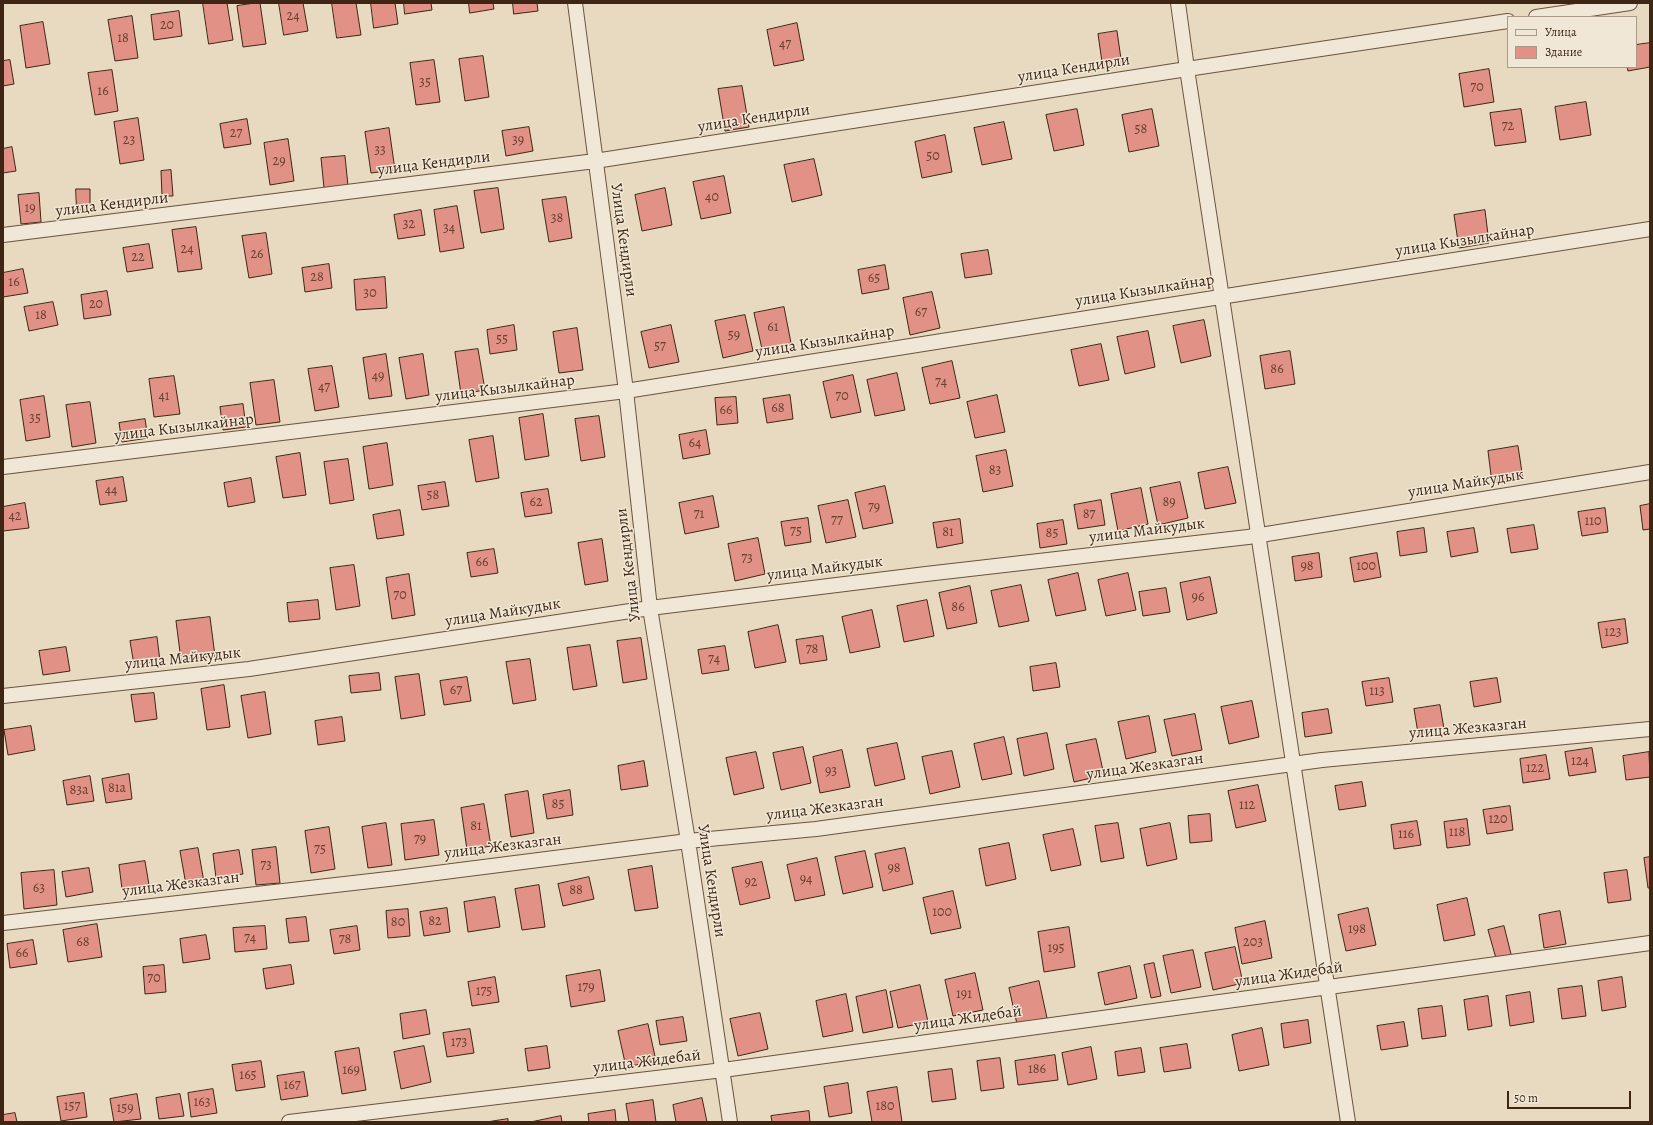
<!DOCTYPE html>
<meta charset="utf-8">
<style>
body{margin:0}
#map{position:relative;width:1653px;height:1125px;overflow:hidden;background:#e8dac0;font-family:Alegreya,serif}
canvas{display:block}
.frame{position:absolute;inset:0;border:4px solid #3f2614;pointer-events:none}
.legend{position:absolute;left:1507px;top:16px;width:130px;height:52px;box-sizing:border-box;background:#f0e7d6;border:1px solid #a99a88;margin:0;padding:5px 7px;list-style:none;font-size:12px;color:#3f2614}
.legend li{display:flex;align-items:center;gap:8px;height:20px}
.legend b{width:20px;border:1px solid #a99a88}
.scale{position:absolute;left:1507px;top:1091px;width:124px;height:18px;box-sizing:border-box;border:2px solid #3f2614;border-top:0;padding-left:5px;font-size:12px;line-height:14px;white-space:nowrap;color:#3f2614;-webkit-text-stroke:3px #f0e7d6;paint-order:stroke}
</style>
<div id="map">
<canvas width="1653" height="1125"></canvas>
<div class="frame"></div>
<ul class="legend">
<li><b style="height:5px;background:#f0e7d6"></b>Улица</li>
<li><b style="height:11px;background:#e19185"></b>Здание</li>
</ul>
<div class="scale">50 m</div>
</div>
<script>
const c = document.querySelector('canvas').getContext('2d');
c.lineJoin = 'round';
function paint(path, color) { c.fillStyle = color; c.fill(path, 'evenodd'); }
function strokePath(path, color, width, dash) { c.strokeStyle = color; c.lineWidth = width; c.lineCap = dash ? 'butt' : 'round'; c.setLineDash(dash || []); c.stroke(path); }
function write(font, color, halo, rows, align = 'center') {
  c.font = font + ' Alegreya,serif'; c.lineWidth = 3; c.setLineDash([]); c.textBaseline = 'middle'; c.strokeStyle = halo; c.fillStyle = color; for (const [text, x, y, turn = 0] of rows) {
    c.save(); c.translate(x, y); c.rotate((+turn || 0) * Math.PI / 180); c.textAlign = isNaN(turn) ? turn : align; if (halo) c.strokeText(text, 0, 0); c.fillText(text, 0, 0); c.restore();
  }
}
const building = new Path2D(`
 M203,3H227L233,40L209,44Z
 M255,3H260L266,44L243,47L237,6Z
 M279,3H303L308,31L284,35Z
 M332,3H356L361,35L337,38Z
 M371,3H395L398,24L374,28Z
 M404,3H431L432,10L405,14Z
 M469,3H493L494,9L470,13Z
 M513,3H537L538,11L514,14Z
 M179,11L182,36L154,40L151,15Z
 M132,16L138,58L115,61L108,20Z
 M43,22L50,64L26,68L20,26Z
 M797,23L804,60L774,66L767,30Z
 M1117,31L1122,66L1103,69L1098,34Z
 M1650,43V67L1628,71L1627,67H1636V45Z
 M483,56L489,97L465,101L459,59Z
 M10,60L14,84L3,86V61Z
 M434,60L440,102L416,105L410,63Z
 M1489,69L1494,102L1464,107L1459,74Z
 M112,70L118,111L95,115L88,73Z
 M742,86L749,127L725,131L718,89Z
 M1586,102L1591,135L1560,140L1555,107Z
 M1077,109L1084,145L1054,151L1046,115Z
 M1152,109L1159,146L1129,152L1122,115Z
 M1521,109L1526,142L1495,146L1490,113Z
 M138,118L144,160L120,164L114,122Z
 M247,119L251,144L224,148L220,124Z
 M1004,122L1012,159L982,165L974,128Z
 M529,127L533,151L506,156L502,131Z
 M389,128L395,170L371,173L365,132Z
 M945,135L952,172L922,178L915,142Z
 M288,139L294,181L270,185L264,143Z
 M12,147L16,171L3,173V149Z
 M345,156L348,186L324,188L321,158Z
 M814,159L822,195L792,202L784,165Z
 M171,170L173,196H162L161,171Z
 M724,176L731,213L701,219L693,182Z
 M498,188L504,229L481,233L474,191Z
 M665,188L672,225L642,231L635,195Z
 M76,189H90V209L77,210Z
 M39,193L41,222L21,224L18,195Z
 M566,197L572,238L549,242L542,200Z
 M457,206L464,248L440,252L434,210Z
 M421,210L425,235L398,239L394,215Z
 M1485,210L1489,243L1459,248L1454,215Z
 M196,227L202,269L178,272L172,230Z
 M266,233L272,274L249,278L242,236Z
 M149,244L153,268L127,272L123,248Z
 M988,250L992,274L965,278L961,254Z
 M329,264L332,288L305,292L302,268Z
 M885,265L889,289L862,294L858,270Z
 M23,269L28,293L3,297V273Z
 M385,277L387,308L356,310L354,280Z
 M107,291L111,315L84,319L81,295Z
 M932,292L940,328L910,335L903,298Z
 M53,302L58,325L29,331L24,307Z
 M784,307L791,343L762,349L754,313Z
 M745,315L753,351L723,358L715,321Z
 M1204,320L1211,356L1181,363L1173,326Z
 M514,325L517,350L490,354L487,330Z
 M671,325L679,362L649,368L641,332Z
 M577,328L583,370L559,373L553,332Z
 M1148,331L1155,367L1125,374L1117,337Z
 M1101,344L1109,380L1079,386L1071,350Z
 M478,349L485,390L461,394L455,352Z
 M1290,351L1295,384L1265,389L1260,356Z
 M386,354L392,396L369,399L363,358Z
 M423,354L429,395L406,399L399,358Z
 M952,361L960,398L930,404L922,368Z
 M332,366L339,407L315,411L308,369Z
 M897,373L905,410L875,416L867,380Z
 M853,375L861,412L831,418L823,382Z
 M174,376L180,414L154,417L149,379Z
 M274,380L280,422L256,425L250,383Z
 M790,395L793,419L767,423L763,399Z
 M997,395L1005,432L975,438L967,402Z
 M44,396L50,437L26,441L20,400Z
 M736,397L738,423L717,425L715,398Z
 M90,402L96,443L72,447L66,405Z
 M243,404L246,427L223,430L220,407Z
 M543,414L549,456L525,460L519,418Z
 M599,416L605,457L581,461L575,419Z
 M145,419L148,438L122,442L119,423Z
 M706,430L710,454L683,459L679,435Z
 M493,436L499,478L476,482L469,440Z
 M387,443L393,485L369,489L363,447Z
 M1518,446L1523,479L1492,483L1488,451Z
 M1006,450L1013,486L983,492L976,456Z
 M300,453L306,495L283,498L276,457Z
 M348,459L354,500L330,504L324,462Z
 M1228,467L1236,503L1205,509L1198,473Z
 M123,477L127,501L100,505L96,481Z
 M251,478L255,502L228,507L224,483Z
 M445,482L449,506L422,510L418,486Z
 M1180,482L1188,518L1158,525L1150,488Z
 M885,486L893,523L863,529L855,493Z
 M1141,488L1148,524L1118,531L1111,494Z
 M548,489L552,513L525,517L521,493Z
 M713,496L719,527L685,534L679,503Z
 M848,500L856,537L826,543L818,506Z
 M1101,500L1105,525L1078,529L1074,505Z
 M25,503L29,528L3,531V507Z
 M1650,504V529L1643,530L1640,506Z
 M1605,508L1608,532L1582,536L1578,512Z
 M400,510L404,535L377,539L373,515Z
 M808,518L811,542L785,546L781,522Z
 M960,519L963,543L937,548L933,523Z
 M1063,520L1067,544L1040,548L1037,524Z
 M1534,525L1538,549L1511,553L1507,529Z
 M1424,528L1427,552L1400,556L1397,532Z
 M1474,528L1478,552L1451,557L1447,532Z
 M758,538L765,574L735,581L728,544Z
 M602,539L608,581L585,585L578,543Z
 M494,549L498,573L471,577L467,553Z
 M1319,553L1322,577L1295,581L1292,557Z
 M1377,553L1381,577L1354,582L1350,558Z
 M354,565L360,606L336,610L330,568Z
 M1078,573L1086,610L1056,616L1048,580Z
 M1128,573L1136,610L1106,616L1098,580Z
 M409,574L415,615L392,619L386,578Z
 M1210,577L1217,613L1187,620L1180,583Z
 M1021,585L1029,621L999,627L991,591Z
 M970,586L977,623L947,629L939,593Z
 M1166,588L1170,612L1143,616L1139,592Z
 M318,600L320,619L289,622L287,603Z
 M927,600L934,636L904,642L897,606Z
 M872,610L880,647L850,653L842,617Z
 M210,617L215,656L181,660L176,621Z
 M1625,619L1628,643L1602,648L1598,623Z
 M778,625L786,662L755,668L748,632Z
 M823,636L827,660L800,664L796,640Z
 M157,637L160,661L134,665L130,641Z
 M641,638L647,679L623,683L617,641Z
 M590,645L597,686L573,690L567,648Z
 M725,646L729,670L702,674L698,650Z
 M66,647L70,671L43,675L39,651Z
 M530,659L536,700L513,704L506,662Z
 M1056,663L1060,687L1033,691L1030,667Z
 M379,673L381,690L351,693L349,676Z
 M419,674L425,715L401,719L395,677Z
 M467,677L471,701L444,705L440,681Z
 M1389,678L1393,702L1366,706L1362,682Z
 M1497,678L1501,702L1474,707L1470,682Z
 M224,685L230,727L207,730L201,689Z
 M265,692L271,734L248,738L241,696Z
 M154,693L157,719L135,722L131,695Z
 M1252,701L1259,737L1229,744L1221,707Z
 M1440,705L1444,729L1418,733L1414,709Z
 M1328,709L1332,733L1305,737L1302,713Z
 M1195,714L1202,750L1172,756L1164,720Z
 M1149,716L1156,752L1126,759L1118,722Z
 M342,717L345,741L318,745L315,721Z
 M31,726L35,750L8,755L4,730Z
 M1047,733L1054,769L1024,776L1017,739Z
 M1004,737L1012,774L982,780L974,744Z
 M1096,739L1104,775L1074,782L1066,745Z
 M897,743L905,779L875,786L867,749Z
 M803,747L811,783L781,790L773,753Z
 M1592,748L1596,772L1569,776L1565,752Z
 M842,750L850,787L820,793L813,757Z
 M952,751L960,787L930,794L922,757Z
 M756,752L764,788L734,795L726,758Z
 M1649,752L1650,777L1626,780L1623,756Z
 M1546,755L1550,779L1523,783L1520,759Z
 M644,761L648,786L621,790L618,766Z
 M129,774L132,799L106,803L102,779Z
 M90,776L94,801L67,805L63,781Z
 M1362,782L1366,806L1339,810L1335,786Z
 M1258,785L1266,821L1236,828L1228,791Z
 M570,790L573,815L547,819L543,795Z
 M528,791L534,833L511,837L505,795Z
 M484,804L491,846L467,850L461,808Z
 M1510,806L1513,830L1487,834L1483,810Z
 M1210,814L1212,841L1190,843L1188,816Z
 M1467,819L1470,845L1447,848L1444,822Z
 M434,820L439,855L405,860L401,824Z
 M1417,821L1421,845L1394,849L1391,825Z
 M386,823L392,865L368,868L362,827Z
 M1118,823L1124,858L1101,862L1095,826Z
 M1170,823L1177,859L1147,866L1140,829Z
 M329,827L335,869L311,873L305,831Z
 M1073,829L1081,865L1051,871L1043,835Z
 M1009,843L1016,879L986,886L979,849Z
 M276,847L280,883L256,885L252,850Z
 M198,848L204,882L186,885L180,851Z
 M905,848L913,884L883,891L875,854Z
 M239,850L243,874L216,878L213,854Z
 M865,851L873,887L843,894L835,857Z
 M1650,857V888H1648L1644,858Z
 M817,858L825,895L795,901L787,865Z
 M145,861L149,885L122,889L119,865Z
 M762,862L770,898L740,905L732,868Z
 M652,866L658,908L635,911L628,870Z
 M89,868L93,892L66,897L62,872Z
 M54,870L57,905L24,909L21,873Z
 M1627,870L1631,900L1608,903L1604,873Z
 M589,877L594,899L563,906L558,884Z
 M539,885L545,927L522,930L515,889Z
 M953,891L961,928L931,934L923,898Z
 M495,897L500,927L468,932L464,902Z
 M1467,898L1475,935L1444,941L1437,905Z
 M447,908L450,932L424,936L420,912Z
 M1368,908L1376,945L1346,951L1338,915Z
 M408,909L410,936L388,938L386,911Z
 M1560,911L1566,944L1544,948L1539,915Z
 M306,917L309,941L289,943L286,919Z
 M1265,921L1272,958L1242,964L1235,928Z
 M97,924L102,957L68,962L63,930Z
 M265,926L267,949L235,952L233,928Z
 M357,926L360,950L334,954L330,930Z
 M1504,926L1512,958L1497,962L1488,930Z
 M1069,927L1075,967L1044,972L1038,932Z
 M206,935L210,959L183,963L180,939Z
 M33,940L37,964L10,968L7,944Z
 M1235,947L1243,983L1213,990L1205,953Z
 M1193,950L1201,987L1171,993L1163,956Z
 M1154,963L1161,996L1151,998L1144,965Z
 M164,965L166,992L145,994L143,967Z
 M291,965L294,984L266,989L263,969Z
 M1130,966L1137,998L1105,1005L1098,973Z
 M600,970L605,1001L571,1007L566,976Z
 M975,973L983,1010L953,1016L945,980Z
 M495,977L499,1002L472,1006L468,982Z
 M1622,977L1626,1007L1602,1011L1598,981Z
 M1039,981L1047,1018L1017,1024L1009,988Z
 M920,985L928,1022L898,1028L890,992Z
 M1582,986L1586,1016L1562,1019L1558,989Z
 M886,990L893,1027L863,1033L856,997Z
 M1530,992L1534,1022L1510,1026L1506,996Z
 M846,994L853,1031L823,1037L816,1001Z
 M1488,996L1492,1026L1468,1030L1464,1000Z
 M1442,1006L1446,1036L1422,1039L1418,1009Z
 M426,1010L430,1034L403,1039L400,1014Z
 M760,1013L768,1049L738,1056L730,1019Z
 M683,1017L687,1041L660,1045L656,1021Z
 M1308,1020L1311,1043L1284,1048L1281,1024Z
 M1404,1022L1408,1046L1381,1050L1377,1026Z
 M648,1024L656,1061L626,1067L618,1031Z
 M1262,1028L1269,1065L1239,1071L1232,1035Z
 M470,1029L474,1053L447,1057L443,1033Z
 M1187,1044L1191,1068L1164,1072L1160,1048Z
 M424,1046L431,1082L401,1089L394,1052Z
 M547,1046L550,1068L528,1071L525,1049Z
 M1091,1047L1097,1079L1068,1085L1062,1053Z
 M359,1048L366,1090L342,1094L335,1052Z
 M1141,1048L1145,1072L1118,1076L1115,1052Z
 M1055,1055L1058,1080L1018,1085L1015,1061Z
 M1000,1058L1004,1088L981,1091L977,1061Z
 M261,1061L265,1087L236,1091L232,1065Z
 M952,1069L956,1099L932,1102L928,1072Z
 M304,1072L308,1096L281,1100L277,1076Z
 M848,1083L852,1113L829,1117L824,1087Z
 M897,1087L902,1122H872L867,1092Z
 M213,1089L217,1113L191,1117L188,1093Z
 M84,1093L87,1117L61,1121L57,1097Z
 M137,1094L141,1119L114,1122L110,1099Z
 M180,1094L184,1116L159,1119L156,1098Z
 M702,1098L707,1122H676L673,1105Z
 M653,1100L656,1122H629L626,1104Z
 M615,1110L616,1122H589L588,1114Z
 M809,1111L810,1122H772L771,1116Z
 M15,1113L17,1122H3V1115Z
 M561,1116L562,1122H531Z
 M508,1119V1122H487Z`);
paint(building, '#e19185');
strokePath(building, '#3f2614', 1);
const street = new Path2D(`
 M575,3L626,391L650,608L688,841L730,1122
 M1178,3L1187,69L1348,1122
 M1536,17L1630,3
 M3,235L595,161L1187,69L1508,21
 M3,467L626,391L1650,229
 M3,696L249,669L650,608L926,574L1248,537L1650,472
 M3,923L397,878L688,841L816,829L1322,760L1650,729
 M289,1122L723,1070L1650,943`);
strokePath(street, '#69533f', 16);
strokePath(street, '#f0e7d6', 14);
write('14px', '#684130', null, [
 ["24",293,17],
 ["20",167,26],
 ["18",123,39],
 ["47",785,45],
 ["35",425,83],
 ["70",1477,88],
 ["16",103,92],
 ["72",1508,127],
 ["58",1141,130],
 ["27",236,134],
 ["23",129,141],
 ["39",518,141],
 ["33",380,151],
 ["50",933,157],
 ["29",279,162],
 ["40",712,198],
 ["19",30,209],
 ["38",557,219],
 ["32",409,225],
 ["34",449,229],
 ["24",187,250],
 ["26",257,255],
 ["22",138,258],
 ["28",317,278],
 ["65",874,279],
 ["16",14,283],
 ["30",370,294],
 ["20",96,305],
 ["67",921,313],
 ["18",41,316],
 ["61",773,328],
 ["59",734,336],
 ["55",502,340],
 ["57",660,347],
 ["86",1277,370],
 ["49",378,377],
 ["74",941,383],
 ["47",324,388],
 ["41",164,397],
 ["70",842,397],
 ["68",778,409],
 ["66",726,411],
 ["35",35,419],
 ["64",695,444],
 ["83",995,471],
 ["44",111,491],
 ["58",433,496],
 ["62",536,503],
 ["89",1169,503],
 ["79",874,508],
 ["71",699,515],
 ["87",1089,515],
 ["42",15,517],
 ["77",837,521],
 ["110",1593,522],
 ["75",796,532],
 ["81",948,533],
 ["85",1052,534],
 ["73",747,559],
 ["66",482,563],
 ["98",1307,567],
 ["100",1366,567],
 ["70",400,596],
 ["96",1198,598],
 ["86",958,608],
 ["123",1613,633],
 ["78",812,650],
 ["74",714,660],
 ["67",456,691],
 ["113",1377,692],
 ["124",1580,762],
 ["122",1535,769],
 ["93",831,772],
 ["81а",117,789],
 ["83а",79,791],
 ["85",558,805],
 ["112",1247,806],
 ["120",1498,820],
 ["81",476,827],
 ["118",1457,833],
 ["116",1406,835],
 ["79",420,840],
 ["75",320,850],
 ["73",266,866],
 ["98",894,869],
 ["94",806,880],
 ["92",751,883],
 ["63",39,889],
 ["88",576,891],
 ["100",942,913],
 ["82",435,922],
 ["80",398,923],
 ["198",1357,930],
 ["74",250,939],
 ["78",345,940],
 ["68",83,943],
 ["203",1253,943],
 ["195",1056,949],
 ["66",22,954],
 ["70",154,979],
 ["179",586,988],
 ["175",484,992],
 ["191",964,995],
 ["173",459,1043],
 ["186",1037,1070],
 ["169",351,1071],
 ["165",248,1076],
 ["167",292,1086],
 ["163",202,1103],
 ["157",72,1107],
 ["180",885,1107],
 ["159",125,1109]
]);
write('16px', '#3f2614', '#f0e7d6', [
 ["улица Кендирли",1074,69,-9],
 ["улица Кендирли",754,119,-9],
 ["улица Кендирли",434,164,-7],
 ["улица Кендирли",112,205,-7],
 ["Улица Кендирли",623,240,82],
 ["улица Кызылкайнар",1465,241,-9],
 ["улица Кызылкайнар",1145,291,-9],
 ["улица Кызылкайнар",825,342,-9],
 ["улица Кызылкайнар",505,389,-7],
 ["улица Кызылкайнар",184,428,-7],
 ["улица Майкудык",1466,484,-9],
 ["улица Майкудык",1147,531,-7],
 ["Улица Кендирли",629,565,-97],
 ["улица Майкудык",825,569,-7],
 ["улица Майкудык",503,613,-9],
 ["улица Майкудык",183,659,-6],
 ["улица Жезказган",1468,729,-5],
 ["улица Жезказган",1145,767,-8],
 ["улица Жезказган",825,809,-7],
 ["улица Жезказган",503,847,-7],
 ["Улица Кендирли",711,881,81],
 ["улица Жезказган",181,885,-7],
 ["улица Жидебай",1289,975,-8],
 ["улица Жидебай",968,1019,-8],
 ["улица Жидебай",647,1062,-7]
]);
</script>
